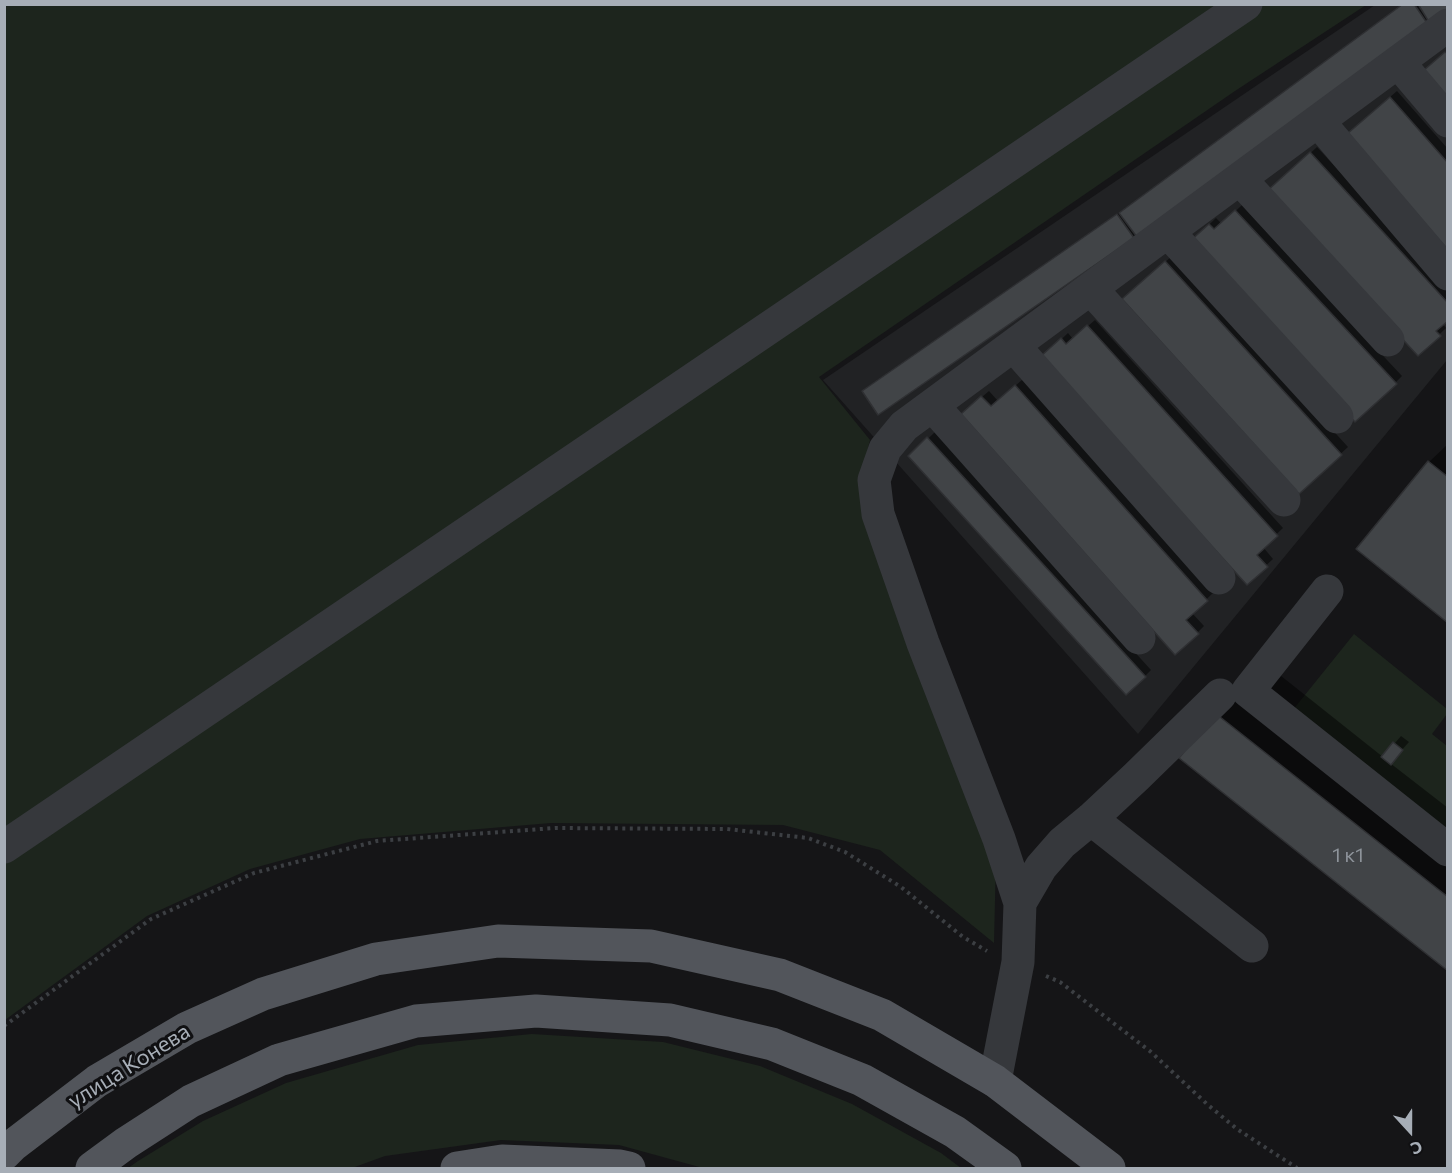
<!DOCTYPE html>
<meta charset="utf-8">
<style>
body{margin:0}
#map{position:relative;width:1452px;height:1173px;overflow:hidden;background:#151517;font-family:Commissioner,sans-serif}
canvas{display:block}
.frame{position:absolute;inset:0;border:6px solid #a7aeb7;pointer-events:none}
.north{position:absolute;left:1380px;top:1101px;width:60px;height:60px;-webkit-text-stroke:4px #101012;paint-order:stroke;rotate:159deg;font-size:16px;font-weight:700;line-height:24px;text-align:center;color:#a7aeb7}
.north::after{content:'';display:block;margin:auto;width:21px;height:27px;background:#a7aeb7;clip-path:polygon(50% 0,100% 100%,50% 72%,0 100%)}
</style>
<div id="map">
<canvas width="1452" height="1173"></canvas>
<div class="frame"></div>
<div class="north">С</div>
</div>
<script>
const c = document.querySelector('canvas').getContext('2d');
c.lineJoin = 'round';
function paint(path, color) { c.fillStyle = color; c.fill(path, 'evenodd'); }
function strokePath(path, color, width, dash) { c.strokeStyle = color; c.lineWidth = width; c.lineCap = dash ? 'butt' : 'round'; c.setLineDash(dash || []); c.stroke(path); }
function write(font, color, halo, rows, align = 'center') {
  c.font = font + ' Commissioner,sans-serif'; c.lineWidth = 6; c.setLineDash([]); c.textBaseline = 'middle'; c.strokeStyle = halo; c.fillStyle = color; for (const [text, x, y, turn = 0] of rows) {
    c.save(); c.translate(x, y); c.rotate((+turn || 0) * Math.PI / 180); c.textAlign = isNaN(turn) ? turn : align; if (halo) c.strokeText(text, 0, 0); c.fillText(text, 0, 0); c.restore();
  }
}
paint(new Path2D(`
 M1375,5H1447V360L1138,734L823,380Z`), '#212224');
paint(new Path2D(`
 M5,5H1366L1235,91L819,377L870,440L859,485L996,857L994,943L880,850L783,825L551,823L360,839L250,869L147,916L5,1020Z
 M1354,634L1447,709V714L1432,734L1447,746V834L1292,711Z
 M532,1034L663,1042L760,1066L852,1104L941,1153L961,1168H703L619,1145L501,1140L385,1156L352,1168H128L138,1161L203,1121L286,1083L418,1045Z`), '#1d251d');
paint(new Path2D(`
 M1403,4H1448L1133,237L863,391L870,385L1124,209Z
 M1397,91L1448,149V247L1355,127Z
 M1317,147L1448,290V319L1442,323L1446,328L1419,354L1276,185Z
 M1242,205L1402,376L1396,382L1190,243L1216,218L1222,224Z
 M1173,255L1348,447L1299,492L1131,293Z
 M1095,320L1283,528L1263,547L1273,559L1247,583L1049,351L1068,333L1073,339Z
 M1023,379L1213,593L1192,613L1204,626L1197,633L969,408L989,391L998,401Z
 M935,432L1151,670L1145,676L910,456Z
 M1448,444V621L1429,462Z
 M1266,664L1383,757L1401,736L1409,742L1390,763L1448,808V970L1181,758Z`), '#0007');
const building = new Path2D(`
 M1403,4H1414L1427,23L1137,237L1119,213Z
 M1418,4H1448V10L1429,22Z
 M1445,52L1448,54V99L1423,71Z
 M1390,97L1448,163V250L1347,134Z
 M1310,152L1448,303V321L1436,331L1441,336L1418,356L1267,191Z
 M1235,210L1397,384L1355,422L1188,243L1209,224L1214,229Z
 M1117,214L1134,238L878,415L862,391Z
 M1165,261L1342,455L1299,494L1122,299Z
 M1087,325L1278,536L1257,555L1268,567L1247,585L1040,357L1061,338L1066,344Z
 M1015,385L1208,601L1186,620L1199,634L1175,655L961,414L981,396L991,406Z
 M927,437L1146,677L1126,695L908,456Z
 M1428,461L1448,477V623L1356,549Z
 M1215,713L1448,897V971L1179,758Z
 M1393,742L1403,750L1391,765L1381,757Z`);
paint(building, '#414447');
strokePath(building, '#2f3033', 1.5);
strokePath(new Path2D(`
 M1046,976L1060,982L1151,1052L1208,1105L1237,1129L1297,1168
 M4,1026L151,919L254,873L377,841L555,828L727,829L808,838L845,852L901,887L963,937L987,951`), '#3c3f43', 4, [3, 4.5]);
strokePath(new Path2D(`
 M1398,62L1448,121
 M1318,121L1448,274
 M1240,179L1388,340
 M1168,232L1337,417
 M1091,289L1284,500
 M1014,346L1219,578
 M933,406L1139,638
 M1327,591L1248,691L1448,850
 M1091,819L1252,946
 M4,847L1246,4
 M1020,903L1041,867L1062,843L1091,819L1136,777L1220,695
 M995,1081L1018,962L1020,903L999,839L923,643L878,514L874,480L885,449L904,426L1448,25`), '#36383c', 33);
strokePath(new Path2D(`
 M4,1154L12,1146L97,1081L187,1028L263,994L376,959L498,941L651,946L780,975L882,1015L995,1081L1109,1168
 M92,1168L126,1143L191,1101L279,1060L416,1021L536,1011L670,1020L772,1044L862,1080L955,1132L1005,1168
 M457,1168L502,1161L620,1166L629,1168`), '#52555b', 33);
write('20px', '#8e949b', null, [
 ["1 к1",1348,855]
]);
write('22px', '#a7aeb7', '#101012', [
 ["улица Конева",129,1066,-32]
]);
</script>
